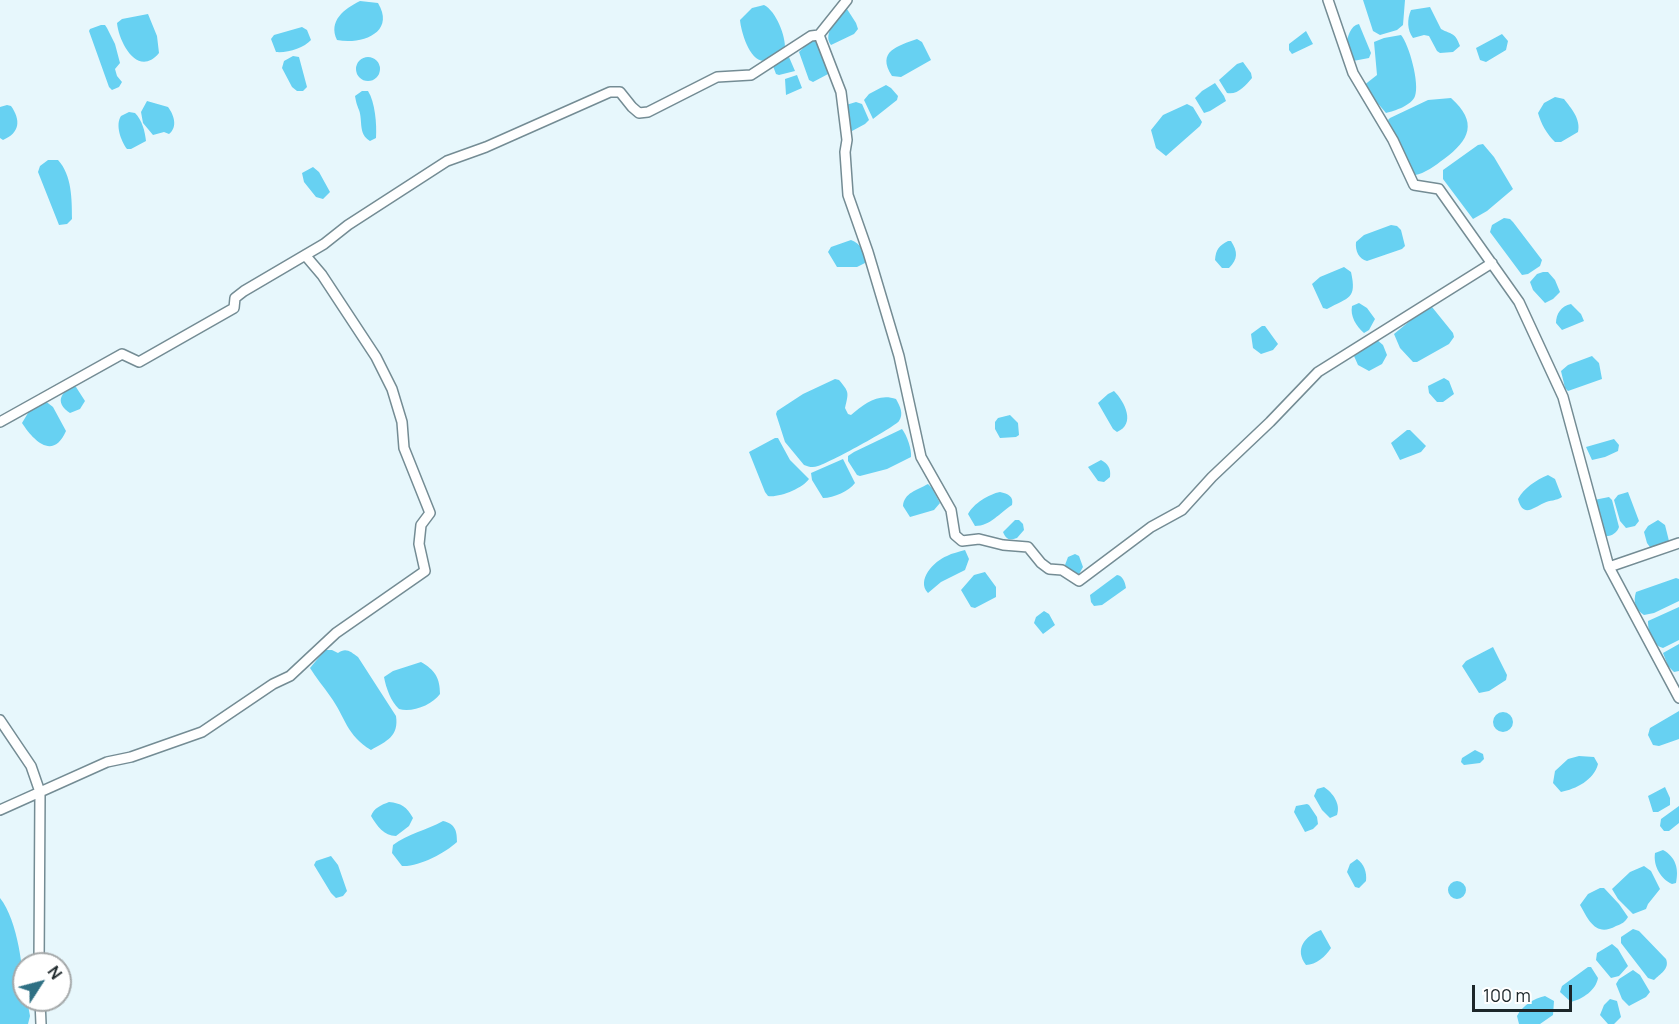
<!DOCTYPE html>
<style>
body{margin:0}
#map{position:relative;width:1679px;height:1024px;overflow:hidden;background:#e7f7fc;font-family:Manrope,sans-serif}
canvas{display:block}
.north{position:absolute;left:12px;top:952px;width:60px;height:60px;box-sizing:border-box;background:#fff;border:2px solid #a4a8a9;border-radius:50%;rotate:54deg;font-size:16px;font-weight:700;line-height:24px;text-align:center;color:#1c2629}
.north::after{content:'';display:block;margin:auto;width:21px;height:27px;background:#2f7084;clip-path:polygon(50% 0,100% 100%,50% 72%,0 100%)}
.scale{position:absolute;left:1472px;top:985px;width:100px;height:27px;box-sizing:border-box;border:3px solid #1c2629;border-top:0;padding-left:8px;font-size:18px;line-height:21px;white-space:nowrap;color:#1c2629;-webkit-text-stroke:4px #fff;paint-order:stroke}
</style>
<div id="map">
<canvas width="1679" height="1024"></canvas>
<div class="north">N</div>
<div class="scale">100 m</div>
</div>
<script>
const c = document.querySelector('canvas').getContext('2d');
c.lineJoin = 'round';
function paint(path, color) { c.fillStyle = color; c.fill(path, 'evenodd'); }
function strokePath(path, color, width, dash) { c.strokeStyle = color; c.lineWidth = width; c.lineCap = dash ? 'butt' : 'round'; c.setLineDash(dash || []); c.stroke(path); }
paint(new Path2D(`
 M1363,0H1405L1403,25L1397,30L1380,35L1373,31Z
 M360,1L378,3C396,33 361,45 337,40C328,21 344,9 360,1Z
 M764,5C776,11 786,36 785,49C780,52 774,58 768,60C751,67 741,32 740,20L752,8Z
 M1430,7L1441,29C1452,35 1455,32 1460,46L1453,52L1440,53L1437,51L1429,36L1424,35L1413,38C1407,30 1407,19 1411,10Z
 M847,9L856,23L858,29L854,34L831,45C822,34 838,16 847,9Z
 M148,14L157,36L159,53C138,78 119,43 117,23L122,19Z
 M1359,24L1371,53L1369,58L1353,61L1346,45C1348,36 1350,26 1359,24Z
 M101,25H105L107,28L115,44L120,63L115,69L117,76L122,82L119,87L112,90L109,87L89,31L90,29Z
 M302,27L307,30L311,40C304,48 288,53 276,52L271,39L274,35Z
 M1306,31L1313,44L1292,54L1289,50V44Z
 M1502,34L1508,41L1506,50L1486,62L1480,60L1476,48Z
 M1401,35C1409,44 1420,84 1415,96C1412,105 1395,111 1386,113L1363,86L1377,75L1374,42L1384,38Z
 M917,39L922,42L931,60L901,77L892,76C876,51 898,46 917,39Z
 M811,40L818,42L830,73L813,82L809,80L799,52Z
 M293,56L299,57L307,87L303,91H297L292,87L282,68L284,61Z
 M356 69a12 12 0 1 1 24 0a12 12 0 1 1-24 0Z
 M789,57L795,71L779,75L776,74L773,66Z
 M1243,62L1251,73L1252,78C1245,86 1238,95 1227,93L1219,80L1237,64Z
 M797,75L802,88L786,95L785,79Z
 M1215,83L1224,96L1226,101L1210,111L1204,113L1195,98L1202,91Z
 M886,85L891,88L898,96L897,100L873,119L864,100L869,94Z
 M362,91H368C375,102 377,124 376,138L370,141C358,134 363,121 359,110C357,105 356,102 355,96Z
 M1555,97L1564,99C1571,108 1581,119 1578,132L1561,142H1555C1547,134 1541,124 1538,113L1544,103Z
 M1451,98C1478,122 1470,140 1444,159C1436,165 1424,174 1415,175L1388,120L1390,118L1428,100Z
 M147,101L168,107C174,115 178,127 169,134L164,132L153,135L143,123L141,112Z
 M856,102L862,104L869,120L865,124L852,131H850L846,105Z
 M1187,104L1193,107L1202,122L1200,126L1166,156L1156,148L1151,130L1163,115Z
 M7,105L11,106C21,120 20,133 3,140L0,138V107Z
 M129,112L135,113C142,120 145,131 146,141L131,149H127C121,141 115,125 121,116Z
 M1483,144L1494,157L1513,189L1487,211L1473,219L1443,179V170L1478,145Z
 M48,160H58C72,175 72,200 72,219L67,224L59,225L38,172L40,166Z
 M313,167L319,172L330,192L323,199L316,197L304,182L302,173Z
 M1504,218L1510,219L1513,222L1542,260L1540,266L1528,274L1522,275L1490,232L1492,225Z
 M1391,225L1397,226L1401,230L1405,246L1402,249L1367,261C1359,259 1355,251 1356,242L1364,235Z
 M851,240C860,243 867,253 865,263L857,267H837L828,252L831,247Z
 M1228,241H1231C1238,252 1238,259 1229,268H1222L1215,260C1216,249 1219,246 1228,241Z
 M1344,267L1351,272C1357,299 1349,297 1327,309L1323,308L1312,284L1320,277Z
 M1543,272H1548L1555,280L1560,292L1553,299L1545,303L1533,290L1530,282L1537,274Z
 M1359,303L1367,308L1375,319L1369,330L1364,333C1356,326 1350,316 1352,306Z
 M1571,304L1581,314L1584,321L1562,330L1556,323C1556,314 1561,306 1571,304Z
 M1428,306L1432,307L1453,333L1454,337L1449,344L1417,362H1413L1400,348L1394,334Z
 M1262,326H1265L1278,344L1273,350L1261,354L1253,348L1251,334Z
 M1376,339L1383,345L1387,355L1382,364L1369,371L1358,365L1354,356Z
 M1592,356L1599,363L1602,379L1568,391L1565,388L1561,371L1568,365Z
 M1444,378L1449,381L1454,394L1443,402H1437L1429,393L1428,386Z
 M835,379L839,380C849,392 849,392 845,408L848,414L851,415C864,404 878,393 896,399C900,406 904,414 899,421C895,427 827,464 818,466C813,468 809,467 804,465L785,442L776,414L777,411L803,394Z
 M72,386L76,387L85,401L80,409L70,413C56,404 59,394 72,386Z
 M1114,391C1125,402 1136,424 1117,432L1113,429L1098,403L1108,394Z
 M44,400L53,407L66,431C53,461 33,440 22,423L31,408Z
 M1010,415L1018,423L1019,435L1016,437L1000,438L995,429V422L998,418Z
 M902,429C907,435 912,450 911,457L887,469L860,476L857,475L848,461V456L854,452Z
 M1407,430H1410L1426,446L1421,452L1400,460L1391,443Z
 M775,438H778L790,460L809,479C803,488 779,498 768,496L765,492L749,452Z
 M1614,439L1619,445L1618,451L1605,457L1592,460L1586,447Z
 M843,459L855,483C849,491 834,498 823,498L812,480L811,473Z
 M1101,460C1108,464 1111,468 1110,477L1104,482L1098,481L1088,467Z
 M1548,475L1555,479L1562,497C1556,501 1550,500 1544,503C1533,508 1523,518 1518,499C1524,488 1536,480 1548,475Z
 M928,484L932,488L940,503L934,510L910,517L903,506C904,493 917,490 928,484Z
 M1000,492C1008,494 1014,496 1012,505C999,513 991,526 975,526L968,514C973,504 989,494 1000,492Z
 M1628,492L1639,521L1635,526L1626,528L1620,521L1614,500L1618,495Z
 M1609,497L1612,500L1619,527C1617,533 1611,537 1604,536L1594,500Z
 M1015,520H1019L1023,524L1024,530L1017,538C1009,541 1006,539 1003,532Z
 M1658,520L1665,525L1669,541L1652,550L1647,543L1644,532L1648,526Z
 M965,550L969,559L965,570L941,582L928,593C916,580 934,561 947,556C952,553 959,552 965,550Z
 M1075,554L1079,556L1083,567L1078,576L1066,568L1065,565L1068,557Z
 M985,572L996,587V597L975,608L971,607L961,590L974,575Z
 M1117,575C1123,576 1125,582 1126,588L1102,605L1094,606L1091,602L1090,595Z
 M1676,578L1679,579V601L1654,613L1644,615C1635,609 1633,602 1636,592Z
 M1679,607V640L1663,648C1652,645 1648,632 1648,621Z
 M1044,611L1049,614L1055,625L1043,634L1034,623L1036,617Z
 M1679,644V671L1674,672L1668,666L1663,653Z
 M1493,647L1507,675L1506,680L1489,691L1479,693L1462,666L1466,661Z
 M325,650H332L338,653C346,647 351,652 358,657L396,716C399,736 387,741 371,750C346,735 346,718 330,696C324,687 316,678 310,668Z
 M421,662C435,670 440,678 440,694C432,705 412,713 399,709C391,702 386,688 384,677L393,671Z
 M1679,711V739L1659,746L1653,745L1648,735L1650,728Z
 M1493 722a10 10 0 1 1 20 0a10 10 0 1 1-20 0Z
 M1475,750L1483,754L1484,759L1480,763L1464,765L1461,762L1462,758Z
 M1579,756L1594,757L1598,764C1594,780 1576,789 1561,792L1553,783L1555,771L1568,759Z
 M1324,787C1333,793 1341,804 1337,815L1330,818L1322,810L1314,796L1317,789Z
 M1665,787L1670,798V805L1658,812H1653L1648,796Z
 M389,802C401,803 407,807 413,818L409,826L396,836C384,836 377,826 371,816C374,808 381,805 389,802Z
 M1307,804L1309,805L1317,817L1318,824L1313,829L1305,832L1294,812L1296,806Z
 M1679,806V823L1669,831H1664L1660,826L1661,819Z
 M443,821C455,824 457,830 457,842C445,853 419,867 402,866L392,853L393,845C407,834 427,830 443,821Z
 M1663,850C1676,857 1679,869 1676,883L1672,884C1661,879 1653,866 1655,853Z
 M331,856L338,865L347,891L343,896L336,898L331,893L314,865L316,861Z
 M1357,859C1364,864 1367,872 1366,881L1359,888L1355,887L1347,872L1350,864Z
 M1644,866L1651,871L1660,889L1648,904L1646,909L1633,914L1618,899L1612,889L1630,872Z
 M1448 890a9 9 0 1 1 18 0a9 9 0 1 1-18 0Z
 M1600,888H1604L1619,904L1628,917C1625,922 1622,924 1616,926C1596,937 1589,921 1580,905L1588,894Z
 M0,898C18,921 24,971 24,1000H27L30,1016L28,1024H0Z
 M1633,929L1639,931L1666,959C1670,969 1660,974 1654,980L1648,978L1621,943V937Z
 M1321,930L1331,948C1326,956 1316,965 1306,965C1294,949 1305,936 1321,930Z
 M1612,944L1618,949L1628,966L1619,976L1611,978L1596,960L1597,953Z
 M1588,967H1591L1598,978C1596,990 1583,999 1571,1002L1560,992L1562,986Z
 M1633,970L1640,975L1650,992L1646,997L1629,1006L1622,999L1616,984L1619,979Z
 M1545,996L1554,1001L1553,1015L1540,1024H1519L1517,1016C1523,1005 1533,999 1545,996Z
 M1610,999L1617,1001L1621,1017L1614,1024H1608L1600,1015L1604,1005Z`), '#67d1f2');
const minor = new Path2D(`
 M847,0L819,35L841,92L847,140L845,152L848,195L868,252L899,356L921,457L951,510L955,535L962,541L979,539L1003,545L1028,547L1041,563L1049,569L1062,570L1079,581L1151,527L1182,510L1212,477L1270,422L1318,372L1492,263
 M1328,0L1353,73L1393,140L1414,185L1439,189L1519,302L1563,397L1609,567L1679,698
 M0,422L122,354L139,362L234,308L235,298L244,291L324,244L348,225L447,161L486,147L610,92H620L632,107L639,113L648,112L717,77L751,75L811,36L819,35
 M1609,567L1679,543
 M0,720L31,766L40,792L39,964
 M0,810L107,762L131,757L202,732L273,684L290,676L336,633L425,571L419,544L421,525L430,513L404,448L402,422L392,389L376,357L322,275L305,255
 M40,1000L41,1024`);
strokePath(minor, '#748c94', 12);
strokePath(minor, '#fff', 9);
</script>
